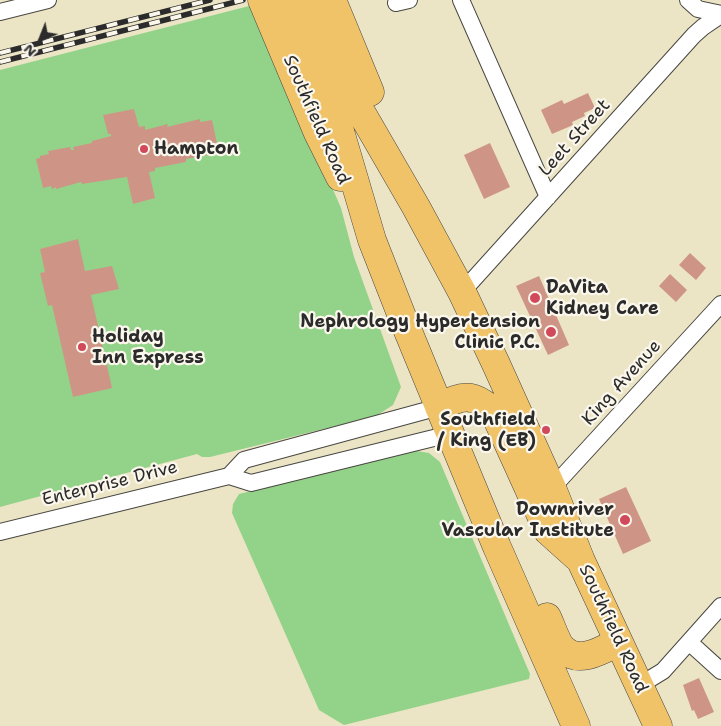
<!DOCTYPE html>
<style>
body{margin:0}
#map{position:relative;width:721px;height:726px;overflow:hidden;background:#ebe4c5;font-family:"Shantell Sans",sans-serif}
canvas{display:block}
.north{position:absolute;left:15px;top:15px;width:50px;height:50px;-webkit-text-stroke:4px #fbf7ec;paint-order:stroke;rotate:224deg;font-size:14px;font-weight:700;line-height:20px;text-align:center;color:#2b2b2b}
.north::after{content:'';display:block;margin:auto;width:18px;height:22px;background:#2b2b2b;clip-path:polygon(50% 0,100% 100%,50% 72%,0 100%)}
</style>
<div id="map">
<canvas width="721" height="726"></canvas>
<div class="north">N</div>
</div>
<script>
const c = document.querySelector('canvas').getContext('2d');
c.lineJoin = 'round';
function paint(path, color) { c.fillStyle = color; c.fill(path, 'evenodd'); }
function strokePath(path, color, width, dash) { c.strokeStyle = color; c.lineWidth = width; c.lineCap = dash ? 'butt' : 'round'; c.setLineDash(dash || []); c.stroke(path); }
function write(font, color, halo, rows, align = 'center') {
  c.font = font + ' "Shantell Sans",sans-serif'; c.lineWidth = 4.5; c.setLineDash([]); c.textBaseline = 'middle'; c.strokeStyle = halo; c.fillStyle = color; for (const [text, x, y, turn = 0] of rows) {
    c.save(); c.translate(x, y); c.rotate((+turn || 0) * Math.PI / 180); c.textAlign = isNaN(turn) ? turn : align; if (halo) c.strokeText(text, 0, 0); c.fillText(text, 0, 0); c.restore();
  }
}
paint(new Path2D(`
 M253,5L341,208L354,257L401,387L393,405L376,416L210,457H202L197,454L0,507V70Z
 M417,451L429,453L440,462L530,674L529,679L344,725L319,710L232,513L233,504L239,494Z`), '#93d389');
paint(new Path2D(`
 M588,93L595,108L584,113L585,116L572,122L573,125L552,134L541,110L562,100L564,104Z
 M134,109L139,127L145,126V130L168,124L167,127L200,119V122L212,120L218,148L208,150V155L186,159V162L155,168V171L149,172L155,198L133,204L127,177L82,184L81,182L56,189V187L52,189L51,186L43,188L36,159L40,158V156L49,154L48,151L70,147L71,150H74L73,147L92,143V141L111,136V134H108L103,115Z
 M490,143L510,187L484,199L464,155Z
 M78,239L85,271L112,266L119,289L91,295L112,388L73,397L52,305L48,306L40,273L45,272L40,249Z
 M690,253L706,268L696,280L679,265Z
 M670,274L687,290L676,302L659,286Z
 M539,276L569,345L548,355L516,286Z
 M626,487L651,541L623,554L599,499Z
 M699,678L714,712L698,719L694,710L692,711L683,685Z`), '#ce9587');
const minor = new Path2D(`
 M461,0L548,197
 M688,0L698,9L721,14
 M396,3L409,0
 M0,12L48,0
 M462,292L694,35L703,27L721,15
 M229,476L244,460L439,407
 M552,488L721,304
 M0,532L229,476L251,483L450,434
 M689,642L721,671
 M640,685L663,671L721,606`);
const trunk = new Path2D(`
 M262,0L318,133L340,177
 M283,0L337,121L372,240L403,319L497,547L576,726
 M308,0L361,112L416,207L462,292L496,364L552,488L581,561L658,726
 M332,0L370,92
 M439,407C464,394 473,393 494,412L548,531L577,557
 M547,617C551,625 557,644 563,649C579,665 602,650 618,642`);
strokePath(minor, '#484742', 18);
strokePath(trunk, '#484742', 29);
strokePath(minor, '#fff', 16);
strokePath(trunk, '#f0c369', 28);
const rail = new Path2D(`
 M0,53L210,0
 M0,62L243,0`);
strokePath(rail, '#2b2b2b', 5.5);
strokePath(rail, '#fbf7ec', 4, [11]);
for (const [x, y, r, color] of [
 [144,149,5,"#d1495b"],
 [535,298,6,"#d1495b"],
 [551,332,6,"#d1495b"],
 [82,347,5,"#d1495b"],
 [546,430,5,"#d1495b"],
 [625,520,6,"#d1495b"]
]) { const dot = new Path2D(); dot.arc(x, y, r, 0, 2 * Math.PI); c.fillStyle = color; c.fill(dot); strokePath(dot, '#fbf7ec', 2); }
write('18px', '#2b2b2b', '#fbf7ec', [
 ["Southfield Road",316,120,66],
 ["Leet Street",575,138,-48],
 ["King Avenue",622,383,-48],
 ["Enterprise Drive",110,484,-14],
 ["Southfield Road",613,629,65]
]);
write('bold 18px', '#2b2b2b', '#fbf7ec', [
 ["Hampton",154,149],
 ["DaVita",546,288],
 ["Kidney Care",546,309],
 ["Nephrology Hypertension",540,322,"right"],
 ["Clinic P.C.",540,343,"right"],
 ["Holiday",92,337],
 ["Inn Express",92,358],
 ["Southfield",536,420,"right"],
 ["/ King (EB)",536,441,"right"],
 ["Downriver",614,510,"right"],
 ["Vascular Institute",614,531,"right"]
], 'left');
</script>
